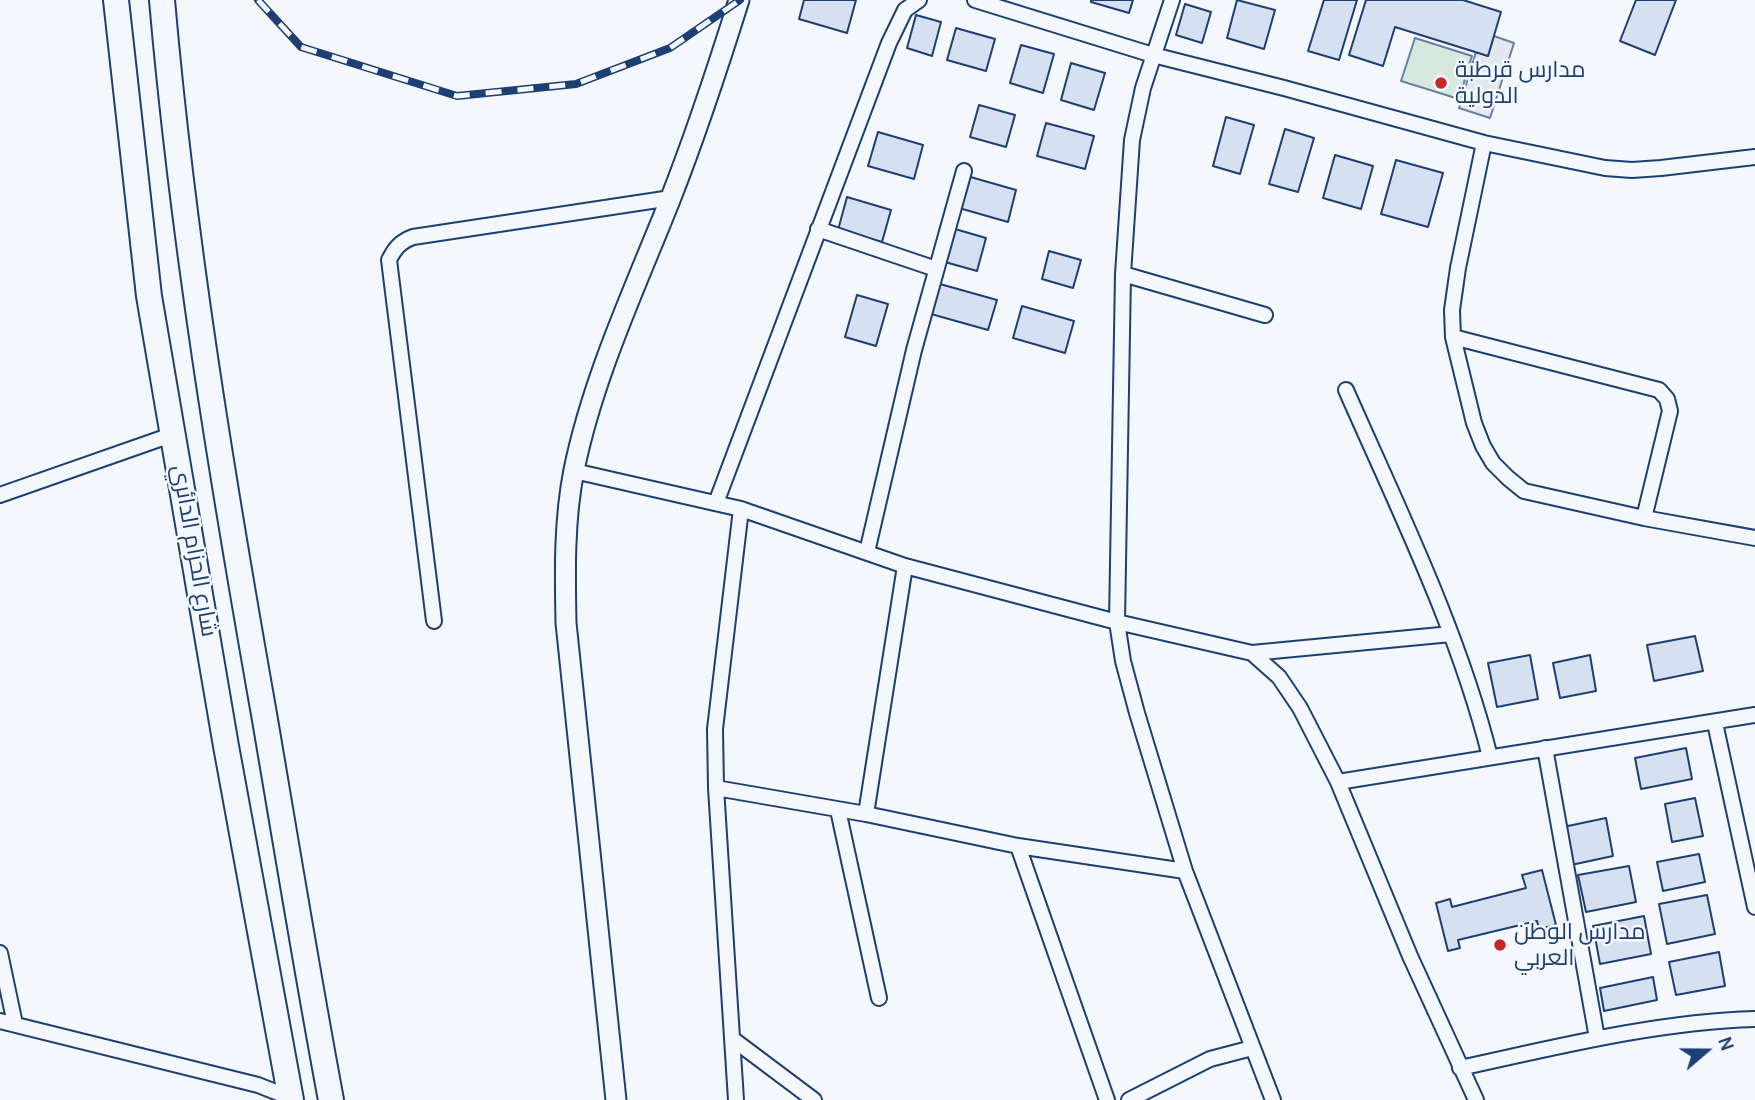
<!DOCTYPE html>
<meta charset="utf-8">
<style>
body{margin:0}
#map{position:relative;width:1755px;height:1100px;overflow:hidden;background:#f4f7fb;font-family:Karla,sans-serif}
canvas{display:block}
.north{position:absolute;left:1671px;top:1016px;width:70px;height:70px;-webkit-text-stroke:5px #f4f7fb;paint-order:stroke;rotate:70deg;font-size:19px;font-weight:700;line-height:28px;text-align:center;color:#1d3f73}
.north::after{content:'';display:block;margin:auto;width:24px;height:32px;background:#1d3f73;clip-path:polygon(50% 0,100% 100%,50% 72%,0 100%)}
</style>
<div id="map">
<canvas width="1755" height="1100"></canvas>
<div class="north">N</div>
</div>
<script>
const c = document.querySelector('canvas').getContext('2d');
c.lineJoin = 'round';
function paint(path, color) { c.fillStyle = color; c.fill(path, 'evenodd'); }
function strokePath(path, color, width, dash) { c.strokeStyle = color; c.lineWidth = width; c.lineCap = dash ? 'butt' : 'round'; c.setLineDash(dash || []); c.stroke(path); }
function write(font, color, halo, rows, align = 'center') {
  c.font = font + ' Karla,Cairo,sans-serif'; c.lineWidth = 5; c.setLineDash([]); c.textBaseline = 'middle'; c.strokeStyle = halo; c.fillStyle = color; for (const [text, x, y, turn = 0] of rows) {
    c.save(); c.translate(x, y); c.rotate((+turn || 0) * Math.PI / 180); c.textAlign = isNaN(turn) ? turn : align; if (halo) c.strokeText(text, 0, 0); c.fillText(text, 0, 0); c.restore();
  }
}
const green = new Path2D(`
 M1415,38L1472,56L1459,99L1401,81Z`);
paint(green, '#d7e8df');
strokePath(green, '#687fa3', 2);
const parking = new Path2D(`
 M1494,36L1514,43L1490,118L1459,108L1476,52L1488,56Z`);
paint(parking, '#e3e8f0');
strokePath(parking, '#687fa3', 2);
const building = new Path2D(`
 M804,0H856L847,33L799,19Z
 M1091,0H1133L1129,13L1091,2Z
 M1237,0L1275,10L1264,49L1227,38Z
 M1324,0H1357L1339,60L1308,51Z
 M1366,0H1463L1501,12L1488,56L1395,27L1383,66L1349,55Z
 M1636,0H1676L1655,55L1620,41Z
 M1185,4L1211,12L1202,43L1176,35Z
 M916,15L941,22L932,56L907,48Z
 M956,28L995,39L986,71L947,60Z
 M1021,45L1054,54L1043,93L1010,83Z
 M1071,63L1105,73L1094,110L1061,100Z
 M979,105L1015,115L1006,147L970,137Z
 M1226,117L1254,125L1240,174L1213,166Z
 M1046,123L1094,136L1085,169L1037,156Z
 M1285,129L1314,138L1298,192L1269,184Z
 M878,132L923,145L914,179L868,166Z
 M1335,155L1373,166L1361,209L1323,198Z
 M1396,160L1443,173L1428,227L1381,214Z
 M967,176L1016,190L1008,222L959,208Z
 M847,197L891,210L882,242L838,230Z
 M955,229L986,238L977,271L945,262Z
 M1049,251L1081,260L1073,288L1042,279Z
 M940,284L997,300L988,330L931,314Z
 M857,295L888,304L876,346L845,337Z
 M1022,306L1074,321L1065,353L1013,338Z
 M1695,636L1703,671L1654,681L1647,645Z
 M1530,655L1538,699L1497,707L1488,663Z
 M1590,655L1596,691L1560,698L1553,663Z
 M1686,748L1692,779L1641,789L1635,758Z
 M1695,798L1703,836L1672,842L1665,804Z
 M1606,818L1613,856L1571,865L1563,827Z
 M1699,854L1705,882L1663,891L1657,862Z
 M1629,866L1636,902L1586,912L1578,875Z
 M1542,870L1556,925L1539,929L1537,921L1458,940L1460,948L1448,951L1436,903L1450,899L1452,907L1526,888L1522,875Z
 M1707,895L1715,934L1667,944L1659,904Z
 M1644,916L1651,954L1600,964L1593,926Z
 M1719,952L1725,986L1676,995L1669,962Z
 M1653,977L1657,1000L1604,1011L1600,988Z`);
paint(building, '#d5e0f0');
strokePath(building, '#1d3f73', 2);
const minor = new Path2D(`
 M975,0L1153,55L1284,88L1484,143L1605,168L1632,170L1661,168L1755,157
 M1172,0L1143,88L1132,140L1123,274L1117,622L1123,661L1137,713L1185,871L1273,1100
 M1484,143L1458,268L1452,310L1453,337L1474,423L1483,446L1493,463L1508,478L1524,491L1644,518L1755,538
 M818,229L936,269
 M1123,274L1265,315
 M1453,337L1659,390L1667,399L1670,411L1644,518
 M1346,390C1398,508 1459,632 1490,757
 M574,471L741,509L905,566L1117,622L1252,653L1451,634
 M0,495L174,434
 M716,503L889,43L905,10L919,0
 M867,552L914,350L964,171
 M434,621L389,260C395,248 400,242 413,237L671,198
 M1252,653L1279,677L1300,708L1338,782L1410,956L1476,1100
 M1715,723L1755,907
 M1545,748L1597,1038
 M1338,782L1755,715
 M716,788L866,814L1018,846L1185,871
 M838,810L879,998
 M866,814L905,566
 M1018,846L1107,1100
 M0,953L15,1024
 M0,1021L258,1085L291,1098
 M734,1040L814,1100
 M1460,1068C1557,1047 1655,1022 1755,1019
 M736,1100L716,788L715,729L741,509
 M1129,1100L1210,1059L1252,1048`);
const tertiary = new Path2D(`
 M616,1100L566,623C565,572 564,520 574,470C593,377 635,288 670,200C696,134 718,67 739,0`);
const trunk = new Path2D(`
 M116,0L149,296L226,746L291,1100
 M162,0C183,240 222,477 264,714C286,843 307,972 331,1100`);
strokePath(minor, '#1d3f73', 18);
strokePath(tertiary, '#1d3f73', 23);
strokePath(trunk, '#1d3f73', 28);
strokePath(minor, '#f4f7fb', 14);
strokePath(tertiary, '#f4f7fb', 19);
strokePath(trunk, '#f4f7fb', 24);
const rail = new Path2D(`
 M258,0L301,47L457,96L576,84L670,48L740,0`);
strokePath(rail, '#1d3f73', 8);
strokePath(rail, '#f4f7fb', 5, [16]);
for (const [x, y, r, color] of [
 [1441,83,7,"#c62828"],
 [1500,945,7,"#c62828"]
]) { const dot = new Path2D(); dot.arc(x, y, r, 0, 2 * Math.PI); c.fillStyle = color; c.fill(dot); strokePath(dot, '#f4f7fb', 2.5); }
write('23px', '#1d3f73', '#f4f7fb', [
 ["مدارس قرطبة",1455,70],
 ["الدولية",1455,96],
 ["مدارس الوطن",1514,932],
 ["العربي",1514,958]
], 'left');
write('23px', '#1d3f73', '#f4f7fb', [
 ["شارع الحزام الدائري",194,551,80]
]);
</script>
